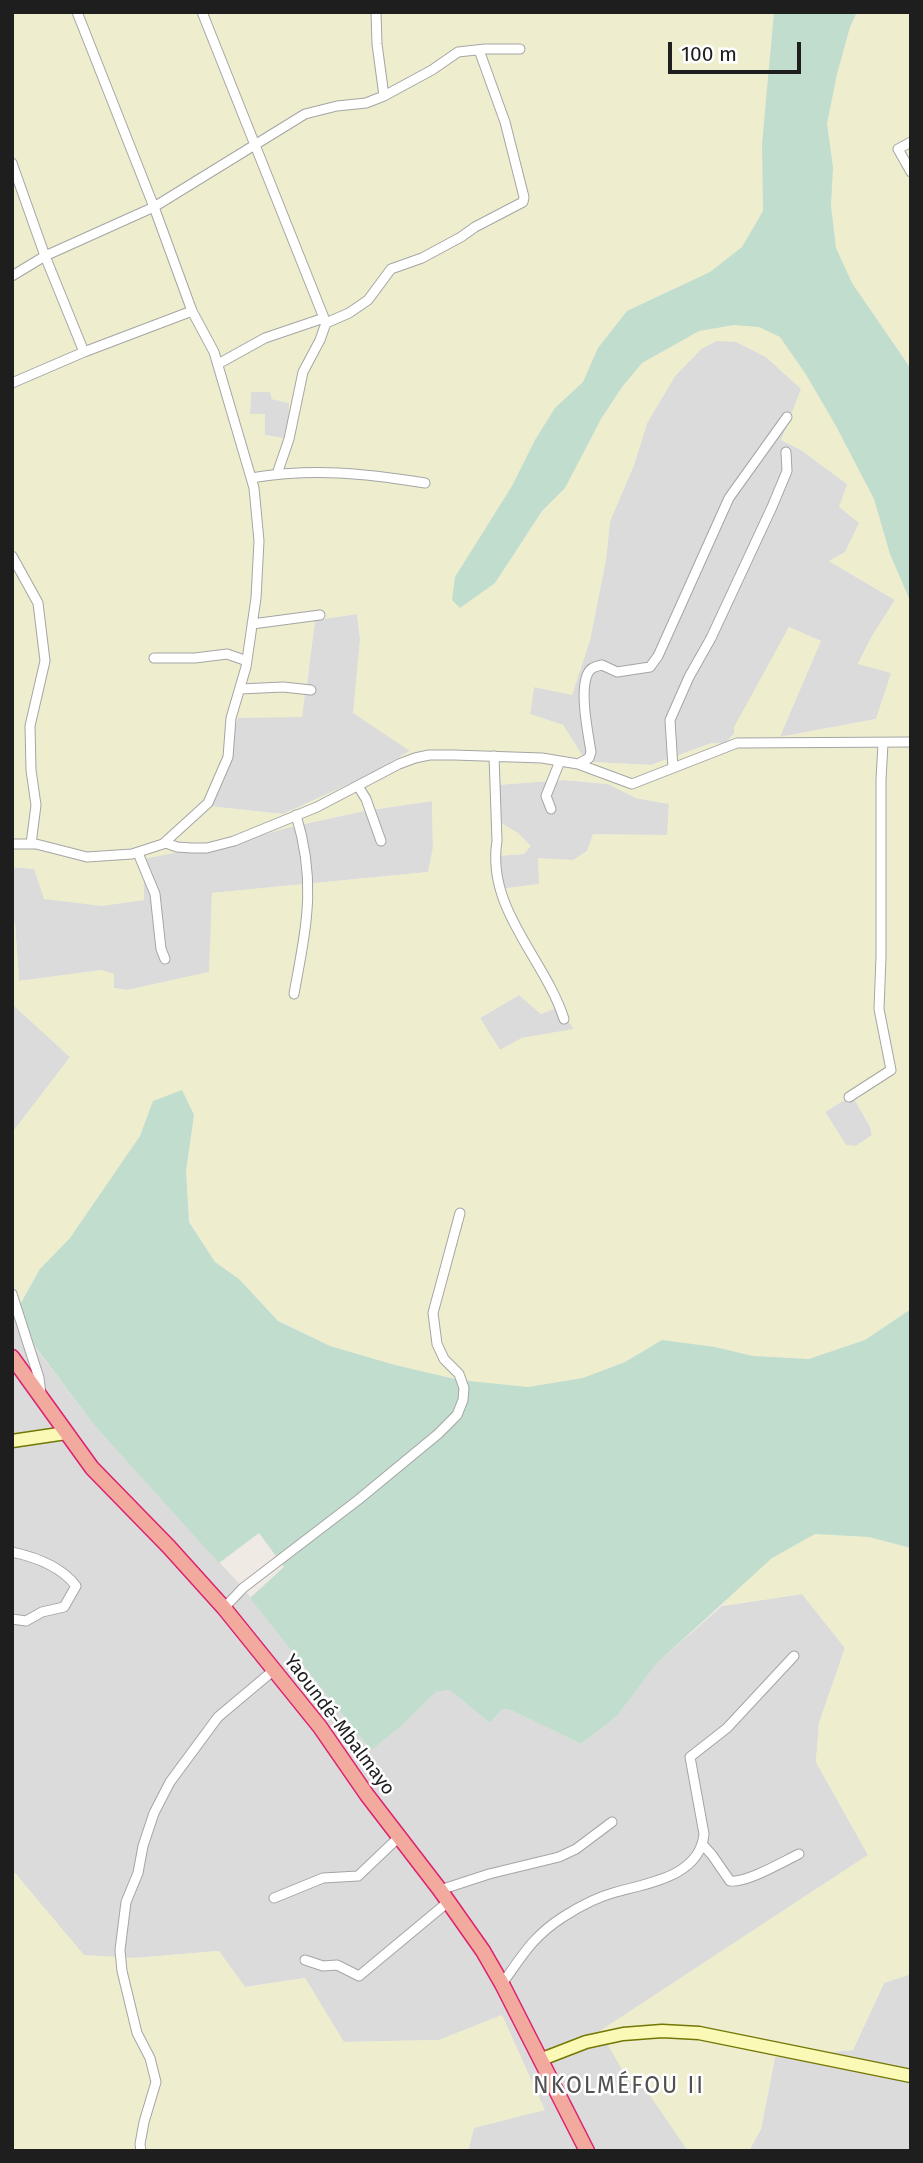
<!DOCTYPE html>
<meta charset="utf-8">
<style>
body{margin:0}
#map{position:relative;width:923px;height:2163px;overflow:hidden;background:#efeae3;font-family:"Fira Sans",sans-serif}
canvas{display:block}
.frame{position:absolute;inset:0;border:14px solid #1e1e1e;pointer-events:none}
.scale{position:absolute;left:668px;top:42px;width:133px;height:32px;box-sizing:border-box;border:4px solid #1e1e1e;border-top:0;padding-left:9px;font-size:21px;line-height:24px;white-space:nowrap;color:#1e1e1e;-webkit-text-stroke:5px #fff;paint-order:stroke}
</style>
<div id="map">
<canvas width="923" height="2163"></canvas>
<div class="frame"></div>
<div class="scale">100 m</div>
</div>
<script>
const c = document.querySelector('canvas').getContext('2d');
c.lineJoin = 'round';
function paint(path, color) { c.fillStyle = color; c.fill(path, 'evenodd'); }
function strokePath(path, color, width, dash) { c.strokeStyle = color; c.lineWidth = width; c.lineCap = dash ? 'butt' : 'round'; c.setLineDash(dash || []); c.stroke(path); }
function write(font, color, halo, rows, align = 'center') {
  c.font = font + ' "Fira Sans",sans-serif'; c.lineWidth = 5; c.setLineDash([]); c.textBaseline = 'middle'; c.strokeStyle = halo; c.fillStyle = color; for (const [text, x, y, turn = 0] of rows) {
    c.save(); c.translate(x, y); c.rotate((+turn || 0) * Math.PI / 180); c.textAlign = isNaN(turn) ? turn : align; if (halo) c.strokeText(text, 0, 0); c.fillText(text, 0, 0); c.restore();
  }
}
paint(new Path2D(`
 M716,341H735L766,357L802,389L781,440L801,450L847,484L859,523L846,552L829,561L895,600L872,636L858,663L892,673L876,719L779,737L820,642L789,627L734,734L724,744L712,743L651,765L591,762L582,755L563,725L530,714L534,687L572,694L590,640L606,559L610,521L634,465L647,423L675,376L701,349Z
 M251,392H270L272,399L289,403V439L265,435L250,415Z
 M357,614L360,638L411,750L367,776L283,814L207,806L238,718L248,717L307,685L315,620Z
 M564,780L608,784L636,798L669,804L668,835L643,836L587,851L540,884L501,889L495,856L524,854L518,833L499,822L496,785Z
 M432,801L433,848L428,872L212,893L210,972L127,990L114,988L102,970L19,981L15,923L12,922V867L34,869L144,900L142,859L178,852L199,853L290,827L364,811Z
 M519,995L541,1014L558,1007L575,1029L522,1038L500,1050L480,1018Z
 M12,1004L70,1057L12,1133Z
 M852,1095L870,1127L872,1135L856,1146L846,1145L825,1112Z
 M12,1317L95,1426L243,1588L371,1749L401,1726L436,1692L450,1690L490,1723L502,1709L511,1710L581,1744L617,1716L656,1664L722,1606L802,1594L845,1648L819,1723L816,1762L868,1855L600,2031L645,2088L688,2151H468L502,2015L439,2040L343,2042L305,1978L245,1987L218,1951L135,1958L84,1956L15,1873L12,1874Z
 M911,1974V2151H749L761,2129L775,2057L853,2050L884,1983Z`), '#dcdbdb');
paint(new Path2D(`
 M12,12H774L762,144L763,210L742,247L710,272L627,311L598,348L583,382L555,408L535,440L512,486L455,577L495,583L542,511L565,488L601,419L622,387L642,363L699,331L734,325L759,327L780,337L805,373L836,426L874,499L890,554L911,603V1309L865,1340L809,1359L753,1356L715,1347L662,1340L625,1362L583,1378L528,1387L459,1380L395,1365L330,1346L278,1320L239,1279L215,1263L190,1222L186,1171L194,1115L153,1101L140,1136L70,1238L40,1269L12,1317V1133L70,1057L12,1004V922L15,923L19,981L102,970L114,974V988L127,990L209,972L212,893L428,872L433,848L432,801L364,811L290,827L199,853L178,852L143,859L144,900L102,906L44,899L34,869L12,867ZM716,341L736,342L766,357L801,389L781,440L801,450L847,484L839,507L859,523L845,552L829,561L895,600L872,636L858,664L891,673L876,719L780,737L821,641L789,627L734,727V734L724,744L712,743L651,765L592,762L582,755L563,725L530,714L534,687L572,695L590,640L606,559L610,521L634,465L647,423L675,376L701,349ZM251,392H270L272,399L289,403L288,439L265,435V414H250ZM357,614L360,638L353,713L410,751L367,776L283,814L208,806L238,718L302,717L315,620ZM564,780L608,784L636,798L669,804L667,835L593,834L587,851L573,860L538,858L539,884L501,889L495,856L524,854L531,846L518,833L499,822L496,785ZM519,995L541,1014L558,1007L574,1029L522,1038L500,1050L480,1018ZM852,1095L870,1126L872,1135L856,1146L846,1145L825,1112Z
 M857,12H911V369L852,283L836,248L831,206L833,167L827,124L837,74L850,27Z
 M815,1534L869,1537L911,1548V1974L884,1983L853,2050L775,2057L761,2129L749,2151H688L645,2088L632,2087L600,2031L868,1855L816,1762L819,1723L845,1648L802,1594L722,1606L740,1585L772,1558Z
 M15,1873L84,1955L135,1958L219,1951L245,1987L305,1978L344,2042L439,2040L502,2015L545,2110L474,2128L468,2151H12V1874Z`), '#eeeece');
paint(new Path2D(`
 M774,12H857L850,27L837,74L827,124L833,167L831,206L836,248L852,283L911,369V603L890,554L874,499L836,426L805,373L780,337L759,327L734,325L699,331L642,363L622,387L601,419L565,488L542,511L495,583L460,608L452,600L455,577L512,486L535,440L555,408L583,382L598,348L627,311L710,272L742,247L763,211L762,144Z
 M182,1090L194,1115L186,1171L189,1222L215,1262L239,1279L278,1321L330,1346L395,1365L459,1380L528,1387L583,1378L625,1362L662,1340L715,1347L753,1356L809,1359L865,1340L911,1309V1548L869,1537L815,1534L772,1558L656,1664L617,1716L581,1744L511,1710L502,1709L490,1723L450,1690L436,1692L401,1726L371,1750L250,1598L284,1567L259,1533L219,1563L95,1426L13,1317L40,1269L70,1238L140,1136L153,1101Z`), '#c0ddcd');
const minor = new Path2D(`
 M77,12L154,207L192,311L214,352L254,488L259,541L256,598L246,667L231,718L228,757L208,803L164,843
 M202,12L326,323L320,340L303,372L289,439L277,474
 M376,12L377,44L384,96
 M911,142L898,149L911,172
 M12,163L45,256L84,352
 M12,276L45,256L154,207L305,114L337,106L366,103L384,96L432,70L458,52L485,49H520
 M326,323L349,313L368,300L391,269L422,258L461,237L475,227L523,202L524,197L505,122L479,50
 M218,364L265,338L324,318
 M12,383L84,352L192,311
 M251,478C314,468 363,473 425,483
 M12,556L38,603L45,661L30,726L31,770L36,805L31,844
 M252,624L320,615
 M154,658H195L227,654L247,661
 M240,689L283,687L311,690
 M494,756L497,841C486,909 545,959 564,1019
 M578,764L632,784L737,743L911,742
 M673,768L670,720L689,677L711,638L772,507L787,471L786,452
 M358,786L366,799L381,841
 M551,809L546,796L560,761
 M12,844H36L87,857L132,854L166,843L177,847L192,848H207L234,841L317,807L399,764L415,758L429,755H454L542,758L578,764L589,758L591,752C588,733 579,690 588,673C590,668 596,666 602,665L617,672L650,667L658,656L729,498L787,417
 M138,853L155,894L161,949L165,959
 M294,994C306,927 317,883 296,815
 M849,1097L891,1070L879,1009L881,957V780L883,743
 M12,1294L39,1378L41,1394
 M12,1552C35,1557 61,1566 76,1586L64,1607L42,1612L26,1621L12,1619
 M224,1608L243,1588L358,1500L438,1434L457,1415L463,1400L464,1388L459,1374L444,1359L437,1344L433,1313L460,1213
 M703,1845L712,1855L730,1881C747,1883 782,1862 799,1854
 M440,1890L489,1874L559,1857L576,1849L612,1822
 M274,1898L323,1878L358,1876L399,1837
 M305,1960L323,1966L337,1965L359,1976L448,1902
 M502,1984C522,1956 533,1936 563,1917C580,1906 597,1897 616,1892C649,1883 700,1876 704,1834L690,1757L727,1728L794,1656
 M141,2151L140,2144L144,2122L156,2082L150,2058L137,2033L122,1971L120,1950L126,1902L138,1873L143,1846L154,1813L170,1782L218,1717L274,1670`);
const secondary = new Path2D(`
 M12,1441L66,1433
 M542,2059L586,2042L623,2034L662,2031L699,2033L911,2076`);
const trunk = new Path2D(`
 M12,1357L92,1468L169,1547L224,1608L320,1727L367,1795L440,1890L483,1951L502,1984L587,2151`);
strokePath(minor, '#a5a5a5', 11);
strokePath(secondary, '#737703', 15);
strokePath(trunk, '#dd2170', 17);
strokePath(minor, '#fff', 9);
strokePath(secondary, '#fbf9b6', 12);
strokePath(trunk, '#f2aa9e', 14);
write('19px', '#1e1e1e', '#fff', [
 ["Yaoundé-Mbalmayo",339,1725,53]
]);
c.letterSpacing = '2px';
write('23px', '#515151', '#fff', [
 ["NKOLMÉFOU II",619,2087]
]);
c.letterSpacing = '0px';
</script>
